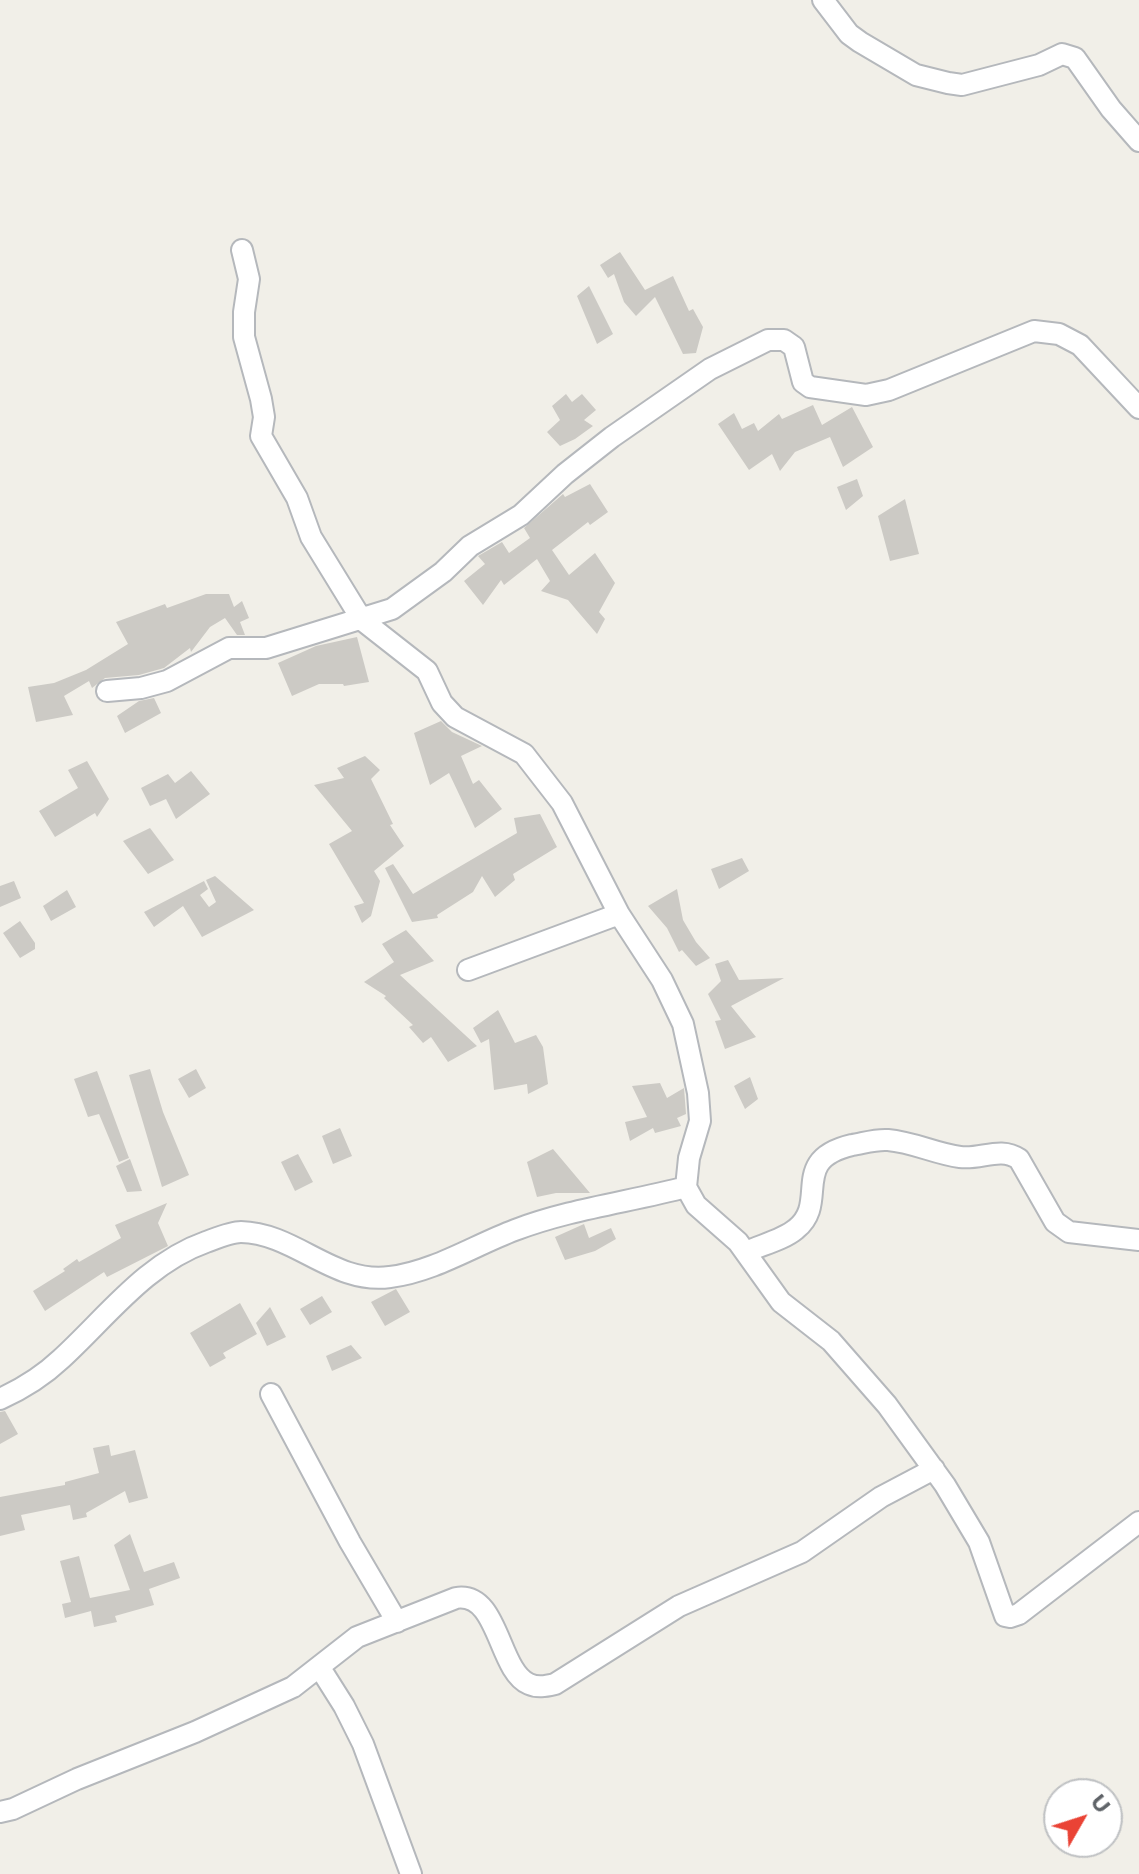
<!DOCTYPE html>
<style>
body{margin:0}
#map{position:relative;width:1139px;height:1874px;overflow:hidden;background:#f1efe8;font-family:Montserrat,sans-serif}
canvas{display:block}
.north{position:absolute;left:1043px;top:1778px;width:80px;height:80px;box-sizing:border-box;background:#fff;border:2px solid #bfc1c3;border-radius:50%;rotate:51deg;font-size:22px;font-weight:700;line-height:32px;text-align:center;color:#5f6368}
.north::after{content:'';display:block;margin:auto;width:28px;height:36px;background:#ea4335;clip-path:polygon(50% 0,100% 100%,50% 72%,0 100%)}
</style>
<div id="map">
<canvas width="1139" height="1874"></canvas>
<div class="north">U</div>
</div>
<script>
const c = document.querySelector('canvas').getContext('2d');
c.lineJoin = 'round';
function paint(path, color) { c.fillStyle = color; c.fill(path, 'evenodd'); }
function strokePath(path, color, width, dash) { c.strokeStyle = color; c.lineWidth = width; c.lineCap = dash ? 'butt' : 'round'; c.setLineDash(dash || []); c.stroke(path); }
paint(new Path2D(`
 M620,252L645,290L673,276L689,311L693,309L703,327L696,353L683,354L655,297L636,316L624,302L614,274L608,278L600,265Z
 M589,286L613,334L597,344L577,296Z
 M566,394L572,402L582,394L596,410L584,420L593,426L575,439L560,446L547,432L560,420L552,406Z
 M813,405L822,425L852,407L873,447L843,467L830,437L795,452L780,471L772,454L749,470L718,424L734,413L742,429L754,423L758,431L779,414L782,419Z
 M857,479L863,496L846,510L837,487Z
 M590,484L608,512L590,525L588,522L552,550L569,575L595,553L615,583L599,612L605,619L597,634L568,600L541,591L550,581L537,559L504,585L501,580L483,605L464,581L485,564L478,556L502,542L509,553L530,538L524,528L563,494L565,497Z
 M905,499L919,554L890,561L878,516Z
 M206,594H229L234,607L242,601L249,618L240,622L245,635H237L225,618L210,627L191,652L190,648L164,668L139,675L105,678L92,688L89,681L64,696L73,715L36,722L28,687L54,683L86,670L128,644L116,622L165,604L167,608Z
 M357,637L369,682L344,686L343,684H319L292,696L278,663L316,646Z
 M154,698L161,713L125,733L117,716L139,701Z
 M441,721L452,732L482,746L461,756L473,784L479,780L502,809L475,828L449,773L430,785L414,733Z
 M365,756L380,770L371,779L393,824L390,825L404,846L374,871L380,881L371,916L362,923L354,906L364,903L329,844L352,831L314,785L344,778L337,768Z
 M87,761L109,799L97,817L95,813L55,837L39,811L78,788L68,770Z
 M191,771L210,794L176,819L166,799L150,806L141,788L168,774L175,783Z
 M540,814L557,847L513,874L515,880L495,897L482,876L473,892L437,915L438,918L412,922L385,868L393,864L413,894L517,833L514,818Z
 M150,828L174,860L148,874L123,841Z
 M742,858L749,871L719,889L711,869Z
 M215,876L254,910L202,937L183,906L154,927L144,912L204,881L208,889L200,895L209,907L216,902L206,880Z
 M14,881L21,898L0,907V886Z
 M677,889L683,920L696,942L710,958L696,966L682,950L679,952L667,928L648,906Z
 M67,890L76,907L51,921L43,906Z
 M20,921L35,943V949L20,958L3,933Z
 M406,930L434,961L400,975L477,1046L448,1062L431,1037L423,1043L409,1027L413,1025L384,998L386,996L364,982L394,962L382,944Z
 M728,960L739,980L784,978L731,1006L756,1037L725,1049L715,1021L721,1020L708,994L721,981L715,964Z
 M498,1010L515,1043L536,1035L543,1047L548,1084L528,1094L527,1084L494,1090L489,1039L481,1043L473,1028Z
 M150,1069L163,1112L189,1175L162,1187L129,1075Z
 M196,1069L206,1088L189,1098L178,1079Z
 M97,1071L129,1158L119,1162L99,1114L88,1117L74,1079Z
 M750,1077L758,1099L745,1109L734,1086Z
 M660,1083L667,1098L684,1088L686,1114L677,1118L681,1126L655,1133L653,1128L630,1141L625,1122L647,1117L632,1086Z
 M340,1128L352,1156L333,1164L322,1136Z
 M553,1149L590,1193H556L537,1197L527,1162Z
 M298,1154L313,1182L295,1191L281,1162Z
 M130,1159L142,1191L127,1192L116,1166Z
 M167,1203L158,1223L168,1246L107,1277L104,1272L45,1311L33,1291L65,1271L63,1269L77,1259L79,1262L121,1238L115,1225Z
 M584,1224L589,1238L611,1228L616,1239L595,1251L565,1260L555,1237Z
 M396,1289L410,1312L385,1326L371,1302Z
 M322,1296L332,1312L310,1325L300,1309Z
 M240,1303L257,1334L223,1353L226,1358L210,1367L190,1333Z
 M270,1307L286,1337L267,1346L256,1323Z
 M351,1345L362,1358L332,1371L326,1356Z
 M5,1411L18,1434L0,1444V1412Z
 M109,1445L111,1456L135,1450L148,1498L129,1503L125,1491L86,1513L87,1517L73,1520L70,1505L21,1515L25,1530L0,1536V1497L65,1485V1482L99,1473L93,1448Z
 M130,1534L144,1572L174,1562L180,1578L149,1589L154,1605L115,1616L117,1622L94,1627L91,1611L65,1618L62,1604L71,1602L60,1561L79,1556L90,1598L130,1590L114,1545Z`), '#cccac5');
const street = new Path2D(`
 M823,0L849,34L860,42L916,75L948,83L962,85L1039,65L1062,54L1075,58L1111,109L1139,141
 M242,250L249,279L244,312V337L261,399L264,417L261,436L297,498L311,537L362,620L427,671L442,703L455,717L524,754L562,803L619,914L662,980L683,1024L698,1093L700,1121L689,1158L686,1187L696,1205L738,1242L781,1302L831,1341L887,1405L945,1485L979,1542L1005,1616L1010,1617L1019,1614L1139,1522
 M107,691L141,688L167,681L229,648H266L392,609L443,572L470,546L521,515L565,474L612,437L710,369L768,340H784L794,347L803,382L810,387L866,395L889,390L1034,331L1059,334L1080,345L1139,408
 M468,970L619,914
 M746,1252C761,1245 783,1240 796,1229C830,1202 788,1160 852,1145C864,1143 876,1139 888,1140C913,1142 936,1154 960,1157C981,1160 1000,1146 1019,1159L1055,1222L1069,1232L1139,1240
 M271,1394L350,1542L397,1622
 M0,1399C22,1389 43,1376 61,1359C106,1318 146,1263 206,1242C217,1238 231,1232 241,1232C295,1233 334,1285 390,1277C433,1272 475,1245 515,1230C570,1209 629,1202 686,1187
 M320,1668L344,1706L363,1744L411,1874
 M0,1812L13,1809L77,1779L195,1732L293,1687L357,1637L456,1598C499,1591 498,1671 529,1684C538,1688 546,1686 555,1684L679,1606L802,1552L881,1497L934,1469`);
strokePath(street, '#b5b8bc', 24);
strokePath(street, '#fff', 20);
</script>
